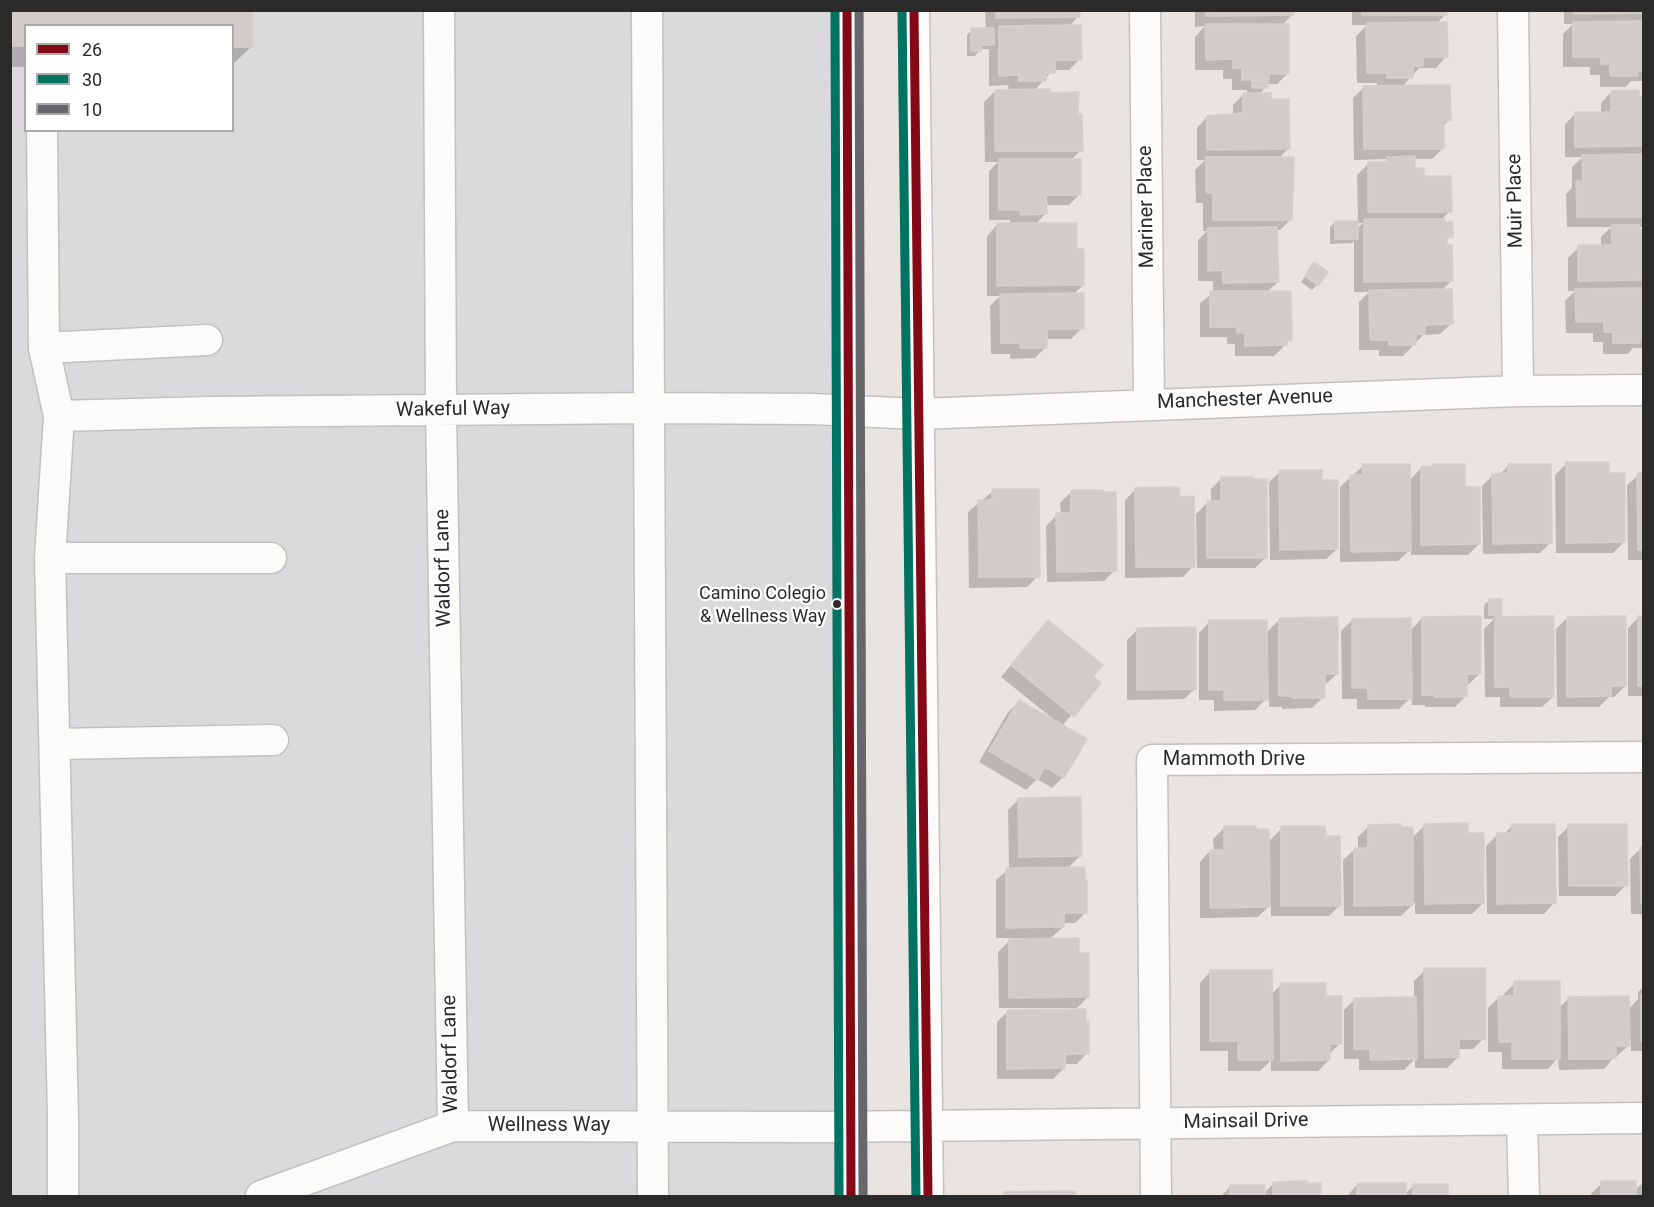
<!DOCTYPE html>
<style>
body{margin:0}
#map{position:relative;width:1654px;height:1207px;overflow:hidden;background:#e9e4df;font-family:Roboto,sans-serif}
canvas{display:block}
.frame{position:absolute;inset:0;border:12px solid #2a2a2a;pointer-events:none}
.legend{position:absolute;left:24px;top:24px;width:210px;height:108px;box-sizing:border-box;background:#fff;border:2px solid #aaa;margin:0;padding:8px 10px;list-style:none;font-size:18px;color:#2a2a2a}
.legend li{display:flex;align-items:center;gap:12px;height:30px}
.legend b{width:30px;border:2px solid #aaa}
</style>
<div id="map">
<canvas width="1654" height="1207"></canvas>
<div class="frame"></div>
<ul class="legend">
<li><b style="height:8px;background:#840916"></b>26</li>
<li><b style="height:8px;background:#007363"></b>30</li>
<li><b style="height:8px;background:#65676a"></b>10</li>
</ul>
</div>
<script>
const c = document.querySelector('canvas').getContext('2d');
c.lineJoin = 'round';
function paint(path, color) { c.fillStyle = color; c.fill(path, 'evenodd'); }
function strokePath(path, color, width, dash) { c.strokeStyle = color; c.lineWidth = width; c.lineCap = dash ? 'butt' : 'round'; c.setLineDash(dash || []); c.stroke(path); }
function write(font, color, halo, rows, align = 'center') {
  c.font = font + ' Roboto,sans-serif'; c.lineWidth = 4.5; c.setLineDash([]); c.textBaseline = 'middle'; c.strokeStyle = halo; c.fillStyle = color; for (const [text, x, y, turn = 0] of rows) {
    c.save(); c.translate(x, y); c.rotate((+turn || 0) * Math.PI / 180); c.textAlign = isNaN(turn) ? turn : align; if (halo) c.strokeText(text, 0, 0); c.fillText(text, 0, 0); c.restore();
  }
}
paint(new Path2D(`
 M10,11H847L851,1196H11ZM26,26H232V130H26Z`), '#dbd9db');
paint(new Path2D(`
 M10,10H252V46L232,65V26H26V67H10Z
 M985,10H1079V16L1068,27L1080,59L1069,70H1053L1034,91L1048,94L1077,116L1081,150L1071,160L1080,194L1069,205H1045V214L1035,225L1076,250L1083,285L1073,295L1082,328L1071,339H1046V347L1035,358L1010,359V354H991L990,306L1000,296H987V236L997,225H1010V220H989V171L998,162H985L984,102L995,91H1009L1008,85L989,86V49H980L975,56H967V35L972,30H986Z
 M1195,10H1292V15L1282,25L1288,73L1277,84H1266V87L1259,94L1288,149L1278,159L1291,219L1280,230H1276L1278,282L1267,292L1290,340L1274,356H1235V344H1227V337H1200V303L1213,293V281H1198V240L1207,231H1203V203H1196L1195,170L1205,160H1197V128L1207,117L1233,115V105L1244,94H1247V90H1232V79H1223V70H1195V37L1205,26L1195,27Z
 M1352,10H1446V14L1436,24L1446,57L1436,68H1419L1402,87L1449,120L1442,127L1443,148L1432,159H1413V169L1423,178L1450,211L1441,220L1451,236L1446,241L1451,281L1441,291L1451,324L1440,334L1423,335L1403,356H1379V350H1359V302L1369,292H1354V241L1352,243L1330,244V227L1335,222H1358L1357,175L1368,164H1383L1387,159L1354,160L1353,98L1364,87H1377V83H1357L1356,36L1367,25H1352ZM1357,223H1363L1357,229Z
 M1564,10H1644V81H1631L1626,87H1600V75H1590V67H1563V34L1573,24H1564Z
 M1611,92L1644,98V227H1638L1639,231H1644V348H1633L1628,354H1603V342H1593V333H1566L1565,301L1575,291H1568V258L1579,247H1601V237L1611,227H1567L1566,194L1572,188V167L1583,157H1565V124L1576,113H1601V103Z
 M1314,264L1317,285L1312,290L1301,282Z
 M1566,464L1608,474L1624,542L1613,553H1556L1555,475Z
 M1363,466L1408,482L1421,468L1464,489L1479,544L1468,555H1411V549L1398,561L1340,562V487Z
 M1508,466L1550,543L1540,553L1483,554L1482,486L1493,475H1499Z
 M1644,470V560H1628L1627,485Z
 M1280,472L1321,481L1337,549L1326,559L1270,560L1269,482Z
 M1222,478L1266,557L1255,568H1197L1196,514L1207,503H1211V489Z
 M1136,489L1193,566L1183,577L1125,578V500Z
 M993,491L1038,576L1027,587L969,588L968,512Z
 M1071,492L1115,570L1104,581L1047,582L1046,526L1057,515H1061L1060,503Z
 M1490,600L1501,614L1497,618L1553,697L1542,707H1500V697H1485L1484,629L1494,619H1484V605Z
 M1639,617H1644V707L1643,696H1628V628Z
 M1422,618L1480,673L1469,684H1466V696L1455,707H1425V705H1412V696L1399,709H1357V699H1342L1341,631L1352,620L1410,631Z
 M1567,618L1625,686L1614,697H1609L1599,707H1557L1556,629Z
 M1280,619L1337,674L1326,684H1323V697L1312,708L1282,709V707H1269V696L1255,710L1214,711V700H1199V633L1209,622L1266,633Z
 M1048,622L1091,676L1099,683L1062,726L1063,777L1052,788L1037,779L1026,790L979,762L1008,712L1019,702L1051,720L1052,718L1001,677Z
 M1138,629L1195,689L1184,699L1127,700V640Z
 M1019,799L1080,856L1067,869L1086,912L1075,923H1063V927L1049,940L1077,955L1088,997L1077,1008H999L998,952L1009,941L1032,940V938H996V880L1009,869L1008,810Z
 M1425,825L1467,835L1483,903L1472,914H1415V902L1401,916H1344L1343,860L1354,850L1358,849V837L1369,826L1411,839Z
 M1512,826L1554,903L1544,914H1487L1486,846L1497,835H1503Z
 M1569,826L1626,885L1615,896H1559L1558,837Z
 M1224,828L1255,830L1268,842L1282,828L1339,906L1329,916H1271V904L1258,917L1200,918V862L1210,851H1214L1213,839Z
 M1641,848H1644V914H1631L1630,859Z
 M1425,970L1484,1038L1473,1049H1458V1057L1447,1068H1415V1059L1404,1070H1359V1059H1344V1010L1355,999H1414V981Z
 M1210,972L1271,994L1281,985L1325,998L1341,1043L1329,1054V1060L1318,1071H1271V1060L1260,1071H1228V1051H1200V983Z
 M1515,983L1558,1009L1569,998L1628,1010L1638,999V992L1644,987V1051H1631V1043L1617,1056H1615L1604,1069L1559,1070L1558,1058L1548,1069H1502V1052H1488V1008L1499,997H1504V994Z
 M1008,1011L1087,1053L1077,1064H1064V1068L1053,1079H997V1022Z
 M1644,1182V1196H1591V1194L1602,1183L1634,1191Z
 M1274,1183L1319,1184V1196H1221L1230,1187L1264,1193Z
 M1358,1184L1405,1194L1414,1185H1447V1196H1347Z
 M1005,1193H1073V1196H1001Z`), '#0003');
const building = new Path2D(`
 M10,10H253V47H232V26H26V46H10Z
 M996,10H1080V17L996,18Z
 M1206,10H1294V15L1206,16Z
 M1362,10H1447V15H1362Z
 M1574,10H1644V13L1574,14Z
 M1644,21V71H1637L1638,76H1610V64H1601V57H1573V22Z
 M1447,22L1448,57H1423V66H1413V78H1387V73H1367L1366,23Z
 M1205,24H1289V74H1269V80H1242V68H1233V59L1206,60Z
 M1081,25L1082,60H1055V73H1046V81H1019V75L999,76V26Z
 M971,28H994V45H981V51H971Z
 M1252,81H1268V88H1252Z
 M1450,85L1451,121H1444V149H1364L1363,86Z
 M1050,89V93L1079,92L1078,114H1082L1083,151H995V90Z
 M1639,90V96H1644V146L1575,147V112H1611V91Z
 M1243,93H1271V99H1289L1290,149L1207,150V116L1243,113Z
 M1644,154V217H1577L1576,181H1583L1582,155Z
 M1415,156V168H1424V176H1451L1452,212H1368V162H1387V157Z
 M1206,157H1294L1292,220H1213V193H1206Z
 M999,159H1081V195H1046L1047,214L1020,215V210H999Z
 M1364,219H1445V222H1453V237H1447V245H1452L1453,281L1364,282Z
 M1335,221H1358V239H1335Z
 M997,223H1077V249H1084V285L997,286Z
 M1611,225H1639L1640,230H1644V280L1578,281V245H1612Z
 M1277,227L1279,282L1223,283V270L1208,271V228Z
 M1314,262L1328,272L1318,286L1305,276Z
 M1644,288V338H1640V343H1613V332H1604V322H1576L1575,289Z
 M1452,289L1453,324L1425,325V334H1416V345H1389V340H1370L1369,290Z
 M1210,291H1291L1292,341H1287V345L1245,346V333H1237V327H1210Z
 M1084,293V329H1047V348H1020V343H1001L1000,294Z
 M1566,462H1609V473H1625V542L1566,543Z
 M1362,464H1410L1411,551L1351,552L1350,475H1363Z
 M1433,464H1465V487H1480V544L1421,545V467L1433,466Z
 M1508,464H1551L1552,543L1493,544L1492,474L1508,473Z
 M1279,470H1322V480H1338V549L1280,550Z
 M1637,473H1644V550H1638Z
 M1221,477H1253V479H1267V558H1207V501H1221Z
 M1179,487L1180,497L1194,496L1195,567H1136L1135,488Z
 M992,489H1039L1040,577H979L978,500H992Z
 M1071,490H1103V492H1116L1117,571L1057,572L1056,513H1071Z
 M1489,599H1502V615H1489Z
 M1481,616V674H1467V697H1435V695H1422V617Z
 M1554,616V697H1510V687H1495V617Z
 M1626,616V686H1611V696L1567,697V617Z
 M1638,616H1644V686H1638Z
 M1338,617V674H1325V698H1292V696H1279V618Z
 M1411,618L1412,699H1368V688H1352V619Z
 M1048,620L1103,665L1093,676L1101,683L1074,717L1011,665Z
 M1209,620H1267L1268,700H1224V690H1209Z
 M1196,627V689L1137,690V628Z
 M1019,700L1087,739L1064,778L1045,767L1038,780L989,751Z
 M1081,797L1082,856L1019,857L1018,798Z
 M1468,823V833H1484V903L1425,904L1424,824Z
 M1401,824V827H1413V905L1354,906V848H1368V825Z
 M1511,824H1555L1556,903L1497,904V833H1512Z
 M1568,824H1627L1628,886H1569Z
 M1224,826H1256V829H1269L1270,907L1210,908V850H1224Z
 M1281,826H1325L1326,836H1340L1341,906H1281Z
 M1640,847H1644V904H1641Z
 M1085,867V880H1087V913H1064V927L1006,928V868Z
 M1079,938V953H1089V997L1009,998V939Z
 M1424,968H1485L1486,1039H1459V1057L1425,1058Z
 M1210,970H1272L1273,1060H1238V1041H1210Z
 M1514,981H1560V1059H1512V1042H1499L1498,996H1514Z
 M1280,983H1326V996H1342V1044H1330V1060L1281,1061Z
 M1641,995H1644V1041H1641Z
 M1629,996L1630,1046H1616V1059H1569L1568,997Z
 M1416,997L1417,1059L1370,1060V1049H1354V998Z
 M1086,1009V1021H1089V1054H1065V1068L1007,1069V1010Z
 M1307,1181V1183H1321V1196H1273V1182Z
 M1601,1181H1636V1196H1601Z
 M1357,1183H1406V1196H1357Z
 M1413,1184H1448V1196H1413Z
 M1230,1185H1265V1196H1230Z
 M1075,1191V1196H1004V1192Z`);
paint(building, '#d0ccc9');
strokePath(building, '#d4cfcb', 1.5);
const minor = new Path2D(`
 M439,10L441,410L453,1126
 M647,10L653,1196
 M847,10L851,1196
 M914,10L928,1196
 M1145,10L1149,404
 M1513,10L1518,391
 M42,130L44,348L59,416L50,558L63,1117V1196
 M44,348L207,340
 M59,416L210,412L650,408L812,409L919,414L1518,391L1644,390
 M50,558H271
 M55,744L273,740
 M1522,1120L1524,1196
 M261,1196L453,1126L823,1127L1644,1118
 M1156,1196L1152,760L1644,757`);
strokePath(minor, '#c2c1c1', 33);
strokePath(minor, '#fcfbfa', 30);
strokePath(new Path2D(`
 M847,10L851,1196
 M914,10L928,1196`), '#840916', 9);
strokePath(new Path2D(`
 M835,10L839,1196
 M902,10L916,1196`), '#007363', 9);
strokePath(new Path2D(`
 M859,10L863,1196`), '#65676a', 9);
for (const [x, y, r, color] of [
 [837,604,5,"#2a2a2a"]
]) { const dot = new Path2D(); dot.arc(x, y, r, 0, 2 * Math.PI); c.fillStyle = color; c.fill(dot); strokePath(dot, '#fff', 2); }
write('18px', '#2a2a2a', '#fff', [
 ["Camino Colegio",826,594],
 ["& Wellness Way",826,617]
], 'right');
write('20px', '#2a2a2a', '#fff', [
 ["Muir Place",1516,201,-91],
 ["Mariner Place",1147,207,-91],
 ["Manchester Avenue",1245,400,-2],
 ["Wakeful Way",453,410,-1],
 ["Waldorf Lane",444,568,-91],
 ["Mammoth Drive",1234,760],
 ["Waldorf Lane",451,1054,-91],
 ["Mainsail Drive",1246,1122,-1],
 ["Wellness Way",549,1126]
]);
</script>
